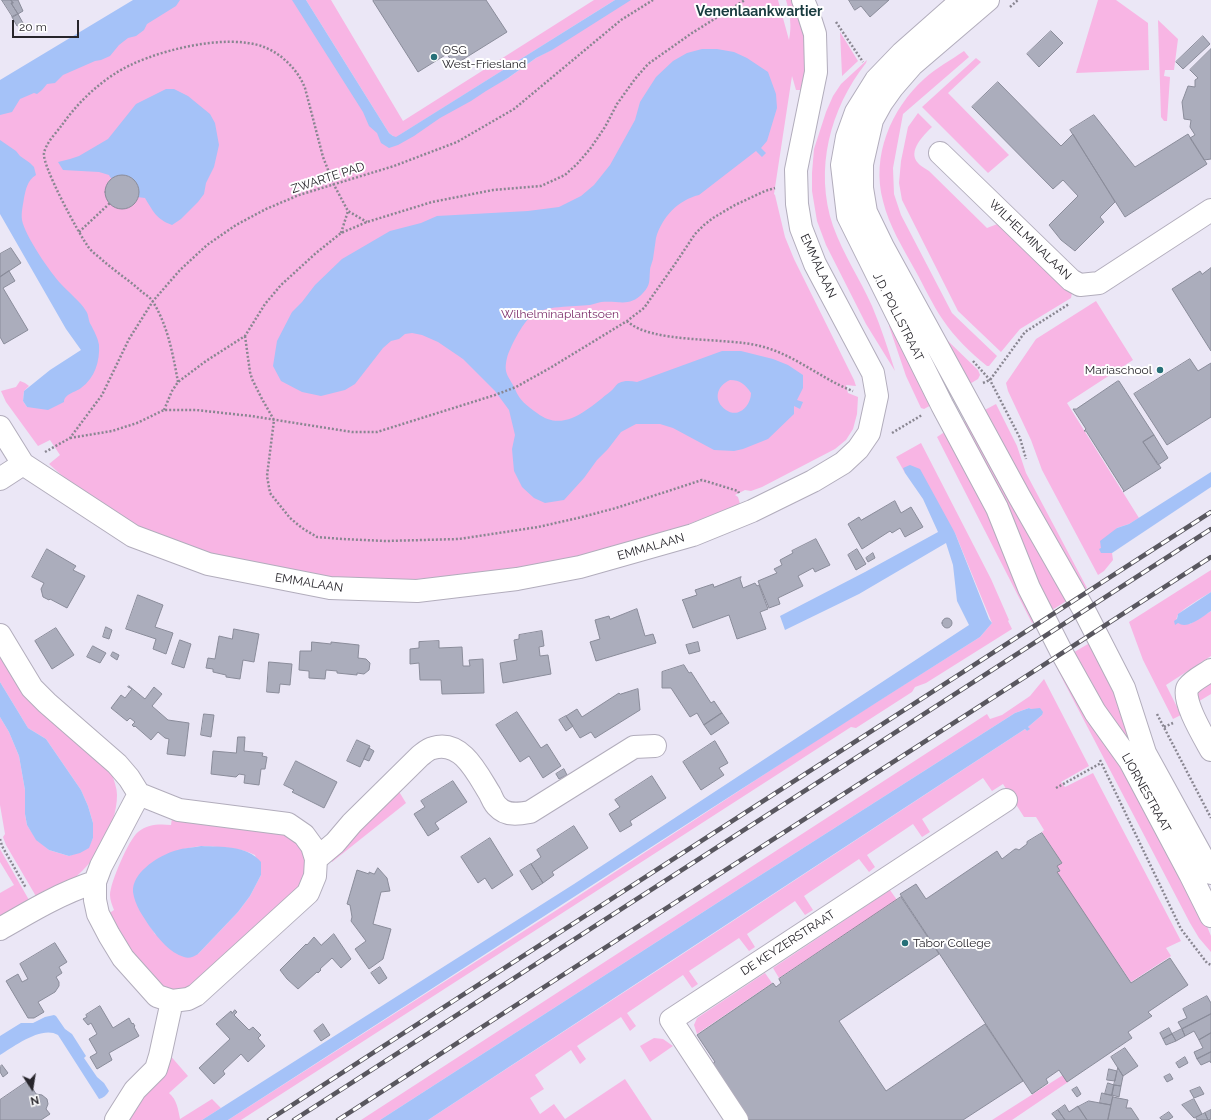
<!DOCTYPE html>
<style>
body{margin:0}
#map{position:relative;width:1211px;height:1120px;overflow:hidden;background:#ebe7f6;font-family:Raleway,sans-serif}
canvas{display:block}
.north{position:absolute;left:12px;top:1068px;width:40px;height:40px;-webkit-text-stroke:3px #fff;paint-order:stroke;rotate:168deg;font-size:11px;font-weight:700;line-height:16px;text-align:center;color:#27252b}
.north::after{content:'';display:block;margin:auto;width:14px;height:18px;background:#27252b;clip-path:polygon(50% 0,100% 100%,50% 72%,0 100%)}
.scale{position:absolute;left:12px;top:20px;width:67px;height:18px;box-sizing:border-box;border:2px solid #27252b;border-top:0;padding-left:5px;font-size:12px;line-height:14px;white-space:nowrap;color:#27252b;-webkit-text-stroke:3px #fff;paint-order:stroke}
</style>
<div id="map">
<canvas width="1211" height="1120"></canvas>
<div class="north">N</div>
<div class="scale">20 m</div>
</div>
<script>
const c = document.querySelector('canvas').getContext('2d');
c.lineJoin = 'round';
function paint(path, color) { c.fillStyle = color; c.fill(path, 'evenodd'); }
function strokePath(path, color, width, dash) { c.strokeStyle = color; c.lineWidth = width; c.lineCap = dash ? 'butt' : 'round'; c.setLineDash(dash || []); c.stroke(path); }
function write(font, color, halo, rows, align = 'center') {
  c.font = font + ' Raleway,sans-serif'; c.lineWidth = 4; c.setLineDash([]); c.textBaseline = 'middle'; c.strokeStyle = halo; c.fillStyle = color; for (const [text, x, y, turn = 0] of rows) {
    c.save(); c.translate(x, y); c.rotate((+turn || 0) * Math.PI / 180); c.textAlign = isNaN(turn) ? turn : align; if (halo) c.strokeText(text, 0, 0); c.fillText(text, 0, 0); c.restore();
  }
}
paint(new Path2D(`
 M162,0H297L388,141L393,136L389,133L306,0H331L403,121L594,0H615L398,136L508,78L536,58L549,51L629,0H778L789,40C792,26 790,14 786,0H794C796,8 800,16 802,24C808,45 806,68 802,90H796L792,76L774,194L775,195L785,237L794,259L854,380L856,386L846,385L848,393L858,397L857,414L853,429L846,440L835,449L762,487L751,491L745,490L735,495L738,497L740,504L671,531L556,562L467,576L383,581L307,575L228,560L181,544L134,524L76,488L49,464L60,455L50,440L38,446L6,402L1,391L16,387L20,381L25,383L29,386L24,391L23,401L27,407L88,357L0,191V100Z
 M1098,0H1116L1148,23L1149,70L1076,73Z
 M1158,20L1178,39L1174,70H1165L1164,76L1170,77L1167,121H1164L1161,117Z
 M840,32L858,61L842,76V75Z
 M964,51L969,57L903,114L893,168L894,194L901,215L952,313L997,356L989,366H987C971,353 954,337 943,320C932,304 924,286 915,270C903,248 889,226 883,201C871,156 891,109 924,79C936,68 951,60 964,51Z
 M976,58L981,62L948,93L1009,155L988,173L922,107Z
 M867,60L866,63C830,109 814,169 833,226C843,254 860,279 872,306C881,327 888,349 895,371L866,324L826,245L817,221L812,191V173L814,149L826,112L833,96L841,84Z
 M918,113L932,127C924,135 907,151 918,163C920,166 925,168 929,171L987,228L1000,223L1005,224L1072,293L1071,298L1020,329L1001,352L958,311L902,200L899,183L901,161L908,127Z
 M1096,301L1133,360L1067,403L1139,518L1129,524L1117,528L1101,553H1112L1113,560L1104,571L1098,575L1042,470L1031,440L1008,391L1006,383L1036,339Z
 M895,323L935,403L924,409L921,408L906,376L889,326Z
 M938,329L948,341L978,370L980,375L978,379L968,385Z
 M996,404L1017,446L1026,473L1087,588L1082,591L981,412Z
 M971,417L1071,598L1049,612L960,424Z
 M949,429L1037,620L1032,623L937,437Z
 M921,443L991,579L1009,620L1008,621L1012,629L926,683L915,687L912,692L856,728L851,727L241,1120H228L563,906L826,734L980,637L992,623L955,533L904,468L905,473L896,457Z
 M1211,570V592C1205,596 1178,611 1177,617C1176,619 1177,621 1178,623L1190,624L1211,611V656L1166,685L1181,715L1173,719L1143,660L1129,622Z
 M1093,641L1103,660L1142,769L1071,654Z
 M0,650L112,774C114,781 117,788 117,795C117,826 94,867 67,883C58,889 47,893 37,898L6,845L3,837L5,834L0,805V717L9,732L19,756L25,790V814L27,825L36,839L49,850L69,856L88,848L93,838V823L88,806L81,790L46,739L28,728L0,682Z
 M1058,662L1105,737L1202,914L1211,936V952L1199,938L1190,923L1065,684L1055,664Z
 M1044,679L1089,766L1061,782L1065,787L1093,773L1181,941L1166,948L1171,956L1131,982L1057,873L1060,871L1057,866L1062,863L1042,832L1044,830L1036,817H1024L1003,784L992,791L983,778L922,819L930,832L922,837L913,824L867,855L875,867L869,872L859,859L804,896L813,910L805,915L795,901L747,934L755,947L749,951L739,938L689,971L698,984L692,988L683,975L627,1013L636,1026L630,1031L621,1017L577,1046L586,1059L580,1064L571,1050L535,1075L544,1089L530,1098L540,1114L554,1104L565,1119L625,1079L652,1120H428L672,961L1025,729L1027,731L1029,729L1028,727L1042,715L1029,708L1015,713L742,887L380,1120H361L987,714L990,719L1002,715L1030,696Z
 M1211,681V694L1196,703C1197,690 1200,688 1211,681Z
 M398,790L406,803L332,862V859Z
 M172,818L276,830L294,838L306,855L307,873L299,890L191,987C186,988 178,991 173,990C148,986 120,935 108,914L114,910C112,905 110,900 110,895C110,883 129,839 138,832C148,824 159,824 171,825ZM201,846C220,847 238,847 255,855L261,875L250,896L238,912L198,954L155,934L150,926L145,869C167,853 174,850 201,846Z
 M0,849L29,900L0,919V893L14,885L0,862Z
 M890,890L897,900L779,978L773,968Z
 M765,973L772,983L697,1034L694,1025L697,1018Z
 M654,1038L663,1039L673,1046L650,1062L640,1046Z
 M168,1053L188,1076L169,1093C177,1100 178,1109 180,1119L212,1099L221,1108L202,1120H124Z
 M1063,1075L1068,1082L1012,1120H992Z`), '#f8b5e4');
paint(new Path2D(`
 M133,0H180L176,6L147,24L144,30L136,36L128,38L119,45L110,56L101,60L95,61L63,75L55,83L47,84L42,90L37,94L34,93L20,99L12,112L0,115V80Z
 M292,0H306L389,133L393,136L396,137L615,0H631L552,50L536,58L508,78L486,91L471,101L440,118L414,136L398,145L389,148L381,143L377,133L369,126L363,112Z
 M702,49H717L734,52L747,58L768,72L776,94L777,108L767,141L761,148L766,153L762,157L756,151L699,195C678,200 662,217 656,238C655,245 654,252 653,259C652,263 650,267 650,270C649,281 651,284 643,293C629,308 619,300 601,302C597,303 594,304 590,305C573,307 544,305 531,316C522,324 510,347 507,358C503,374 509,376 515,389C520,401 526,405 537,413C564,434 589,408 611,391C614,389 616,384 619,383C625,380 631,381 637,382L722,351H741L773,359L788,365L803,375V388L797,400L803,402L800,409L794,406V414L768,439L743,449L734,451L714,450L673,428L660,424H636L621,432L608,449L597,460L584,478L564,500L545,503L534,498L522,487L514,471L512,449L515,435L509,410L495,391L463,359L438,342L422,335L412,333L405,334L399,339L391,341L383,348L355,384L345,390L321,396L302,392L281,381L273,366L277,341L292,312L302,302L315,285L342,259L390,231L421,223L437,216L528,211L559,207L581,196L594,185L610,165L635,120L640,102L656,77L673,61L687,53ZM730,380C740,380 745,384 751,393C751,405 739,419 726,410C713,401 716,386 730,380Z
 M166,89H174L188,96L210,114L215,123L219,145L214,167L206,183L204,194L198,202L181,219L172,225C156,219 153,211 145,198L137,197L110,177L109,175L99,172L63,170L58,162L70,159L79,156L108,139L136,104Z
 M0,140L16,151L20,156L30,163L34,167L36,175C27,181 26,189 24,198C23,205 21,213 22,220C25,236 50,272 61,284C69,293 80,301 86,311C89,315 88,321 91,325C94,331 98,338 99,345C100,361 95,378 81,388C76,392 64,394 64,402L48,410L27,407L23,401L24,391L50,370L81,350L66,329L0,214Z
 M910,465L920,469L955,533L989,619L992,623L980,637C728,796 479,959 228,1120H202L574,884L969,625L957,601L953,565L946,543L859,594L785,630L780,616L865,572L938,532L923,499L905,473L903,468Z
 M1211,472V487L1112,553H1101L1099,549L1101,548L1100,541L1117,528L1129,524Z
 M1211,592V611C1203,616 1188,630 1178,623L1175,625L1174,621L1177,619L1178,614Z
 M0,682L28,728L46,739L81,790L88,806L93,823V838L89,848L80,853L69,856L49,850L36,840L27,825L25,814V790L19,756L9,732L0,717Z
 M1029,708L1031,709L1040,708L1043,712L1042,715L1028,727L1030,729L1027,731L1025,729L428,1120H380L742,887L1015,713Z
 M201,846C221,847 247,845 261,862V875L250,896L238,912L198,954C193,957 189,959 184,957C170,953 158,938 150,927C143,916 135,906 133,892C132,873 156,858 171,852C181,848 191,848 201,846Z
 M54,1015L56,1016L65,1029L72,1034L86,1056L84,1058L97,1077L104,1083L109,1091C107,1095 103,1098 99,1099L58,1035C42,1025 13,1047 0,1055V1036L21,1023H33L45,1017Z`), '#a5c2f8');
const building = new Path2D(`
 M2,0H11L13,3H11L18,14L13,17Z
 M11,0H18L23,11L18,14L11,3H13Z
 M375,0H486L507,32L454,65L447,54L418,72L373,1Z
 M849,0H889L870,17L861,6L855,10Z
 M18,14L23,23L17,26L12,17Z
 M1051,31L1063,43L1039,67L1027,54Z
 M1203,36L1210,44L1183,69L1176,62Z
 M1211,49V159L1204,160L1190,138L1195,135L1190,127L1191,120L1184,119L1182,102L1188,86L1195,87V80L1198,78L1190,70Z
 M998,82L1061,146L1073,134L1115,202L1100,217L1104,222L1075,251L1061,240L1049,225L1078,196L1063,180L1053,189L972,107Z
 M1094,115L1135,167L1188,134L1207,164L1125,217L1070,130Z
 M105 192a17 17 0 1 1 34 0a17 17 0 1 1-34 0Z
 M11,248L21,263L0,277V254Z
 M1211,268V351L1172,289L1200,271L1202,274Z
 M9,271L15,281L3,288L28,330L4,344L0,337V277Z
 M1190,359L1198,371L1211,363V417L1167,445L1134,394Z
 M1118,381H1119L1154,435L1143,442L1161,468L1123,492L1124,491L1086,431H1084L1086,429L1073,409H1076Z
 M1154,435L1168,458L1158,465L1143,442Z
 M895,501L901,513L911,507L923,527L905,537L900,528L892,533L890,531L862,549L848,524L859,517L861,520Z
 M816,539L830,565L815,572L813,568L798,576L803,586L778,598L780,604L769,608L758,581L777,573L774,569L782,565L780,560L793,553L792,551Z
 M47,549L76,566L73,570L85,576L67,608L50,599L49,600L43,597L41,589L44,583L32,577Z
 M857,549L866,564L856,570L848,555Z
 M873,553L875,558L868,562L866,558Z
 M741,577L740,579L743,588L755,583L757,586L759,585L768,609L760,612L766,629L737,639L729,615L693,628L683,601L682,600L697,595L695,590L713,584L714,587Z
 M138,595L163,605L155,627L173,633L166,654L153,649L156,639L126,629Z
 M637,609L645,636L653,634L656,643L596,661L590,642L600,639L595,620L609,616L610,619Z
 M942 623a5 5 0 1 1 10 0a5 5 0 1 1-10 0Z
 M106,627L112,630L109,639L103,637Z
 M56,628L74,655L52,669L35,641Z
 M234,629L259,634L254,662L243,660L240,679L226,677V675L213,672V669L206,668L208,658L215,659L219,636L232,639Z
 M542,631L544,646L539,647L540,656L548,655L551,674L503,683L500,663L517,660L514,640L519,639V635Z
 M180,640L191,644L184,668L172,664Z
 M439,641V648L462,647L463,666H470L469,660L483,659L484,693L442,694L441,680H420L419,663L410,664V649L419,648V642Z
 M312,642L331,644V642L359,645L358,658L366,659L370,663L369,670L364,674L357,673V675L337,673V671L326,670L325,679L309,678V671L299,670L300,651H311Z
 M698,642L700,651L689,654L686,645Z
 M93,646L106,653L100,663L87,657Z
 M113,652L119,655L117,660L111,656Z
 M269,662L292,664L290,685L280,684L279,693L267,692Z
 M684,665L689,673L691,672L711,703L714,701L722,713L704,725L697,713L690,717L671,688H662V672Z
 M129,686L145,699L154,687L162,694L152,706L168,720L189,723L185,756L167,754L169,739L165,738L158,732L151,740L135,726L134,727L132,725L135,722L130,718L127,721L111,708L121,695L125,698L132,689L128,687Z
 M638,689L640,710L595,738L591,732L580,738L566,716L577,709L582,717L619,693L620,694Z
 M517,712L541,748L547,744L561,766L543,778L529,756L520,762L496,725Z
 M722,713L729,723L711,735L704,725Z
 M204,714L214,715L211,737L201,735Z
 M566,716L573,726L566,731L559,720Z
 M238,737H245L244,751L263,753L262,756L267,757L265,769H261L259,785L244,783L245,775L239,774L236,777L211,774L213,751L236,753Z
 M357,740L370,746L360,767L347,761Z
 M715,741L728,763L719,768L724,775L701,790L683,762Z
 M369,748L374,751L369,761L364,759Z
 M296,761L337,782L324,808L292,792L294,790L284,785Z
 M564,769L567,775L559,779L556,774Z
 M652,776L666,798L630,821L632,825L620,832L609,814L620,807L615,800Z
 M453,781L467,802L435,823L439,829L428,836L414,814L425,807L421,801Z
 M574,826L588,848L552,872L554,875L543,883L531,864L541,857L537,850Z
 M1042,833L1062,863L1057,866L1060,871L1057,872L1131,983L1170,958L1188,985L1148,1012L1152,1016L1128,1032L1132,1038L1067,1082L1059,1070L1046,1079L1048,1083L1032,1094L900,894L916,884L926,899L997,851L1002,859L1015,849H1017L1019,850L1027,844V842Z
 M490,838L513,875L492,889L485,878L478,883L461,857Z
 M531,864L543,883L532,890L520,871Z
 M378,868L387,878L390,891L381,892L373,924L391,929L383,959L369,969L355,949L366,941L351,921L352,917L350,905L347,904L357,870L369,874V872L374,874Z
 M901,897L939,954L839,1021L886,1091L985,1024L1023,1081L963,1120H745L709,1066L715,1062L697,1035L773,983L776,987L781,983L779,979Z
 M334,934L351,959L341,968L332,958L320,969L321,970L318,973L317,972L298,989L287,979L280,970L306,944L307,945L314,937L321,945Z
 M55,943L67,962L59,967L62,973L56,977L59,982V986L55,992L38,1002L44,1012L34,1018H28L6,981L18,974L22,982L28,979L20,964Z
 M380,967L387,978L379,984L371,973Z
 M1207,996L1211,1003V1014L1182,1029L1178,1022L1187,1018L1183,1009Z
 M100,1006L113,1028L129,1018L132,1024L133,1023L135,1026L134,1027L139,1036L109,1053L112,1060L97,1069L90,1057L97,1053L89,1039L97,1034L91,1023L88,1025L83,1019L87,1017L86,1015Z
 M235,1010L237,1012L234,1015L249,1030L253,1027L261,1035L258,1038L265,1046L248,1062L241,1054L223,1071L225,1074L214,1084L199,1068L230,1039L216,1024L231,1011L232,1013Z
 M1211,1014V1033L1199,1040L1194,1031L1185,1036L1182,1029Z
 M323,1024L330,1035L321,1041L314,1031Z
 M1169,1028L1172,1034L1163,1039L1160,1033Z
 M1182,1029L1185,1036L1176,1041L1172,1034Z
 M1211,1033V1052L1197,1059L1194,1052L1203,1048L1199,1040Z
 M1172,1034L1176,1041L1166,1045L1163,1039Z
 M1125,1048L1138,1066L1123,1076L1111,1057Z
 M1211,1052V1063L1210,1061L1201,1065L1197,1059Z
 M1185,1057L1188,1063L1179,1068L1176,1063Z
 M2,1065L8,1073L3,1077L0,1072V1067Z
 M1118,1068L1123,1076L1121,1086L1114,1085Z
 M1109,1069L1117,1071L1115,1081L1107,1080Z
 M1170,1074L1173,1079L1167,1082L1164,1077Z
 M28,1081L36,1094L42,1095L47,1099L48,1104L46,1109L50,1114L41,1120H0V1100Z
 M1108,1083L1114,1085L1112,1095L1105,1094Z
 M1114,1085L1121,1086L1119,1097L1112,1095Z
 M1077,1087L1081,1094L1077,1097L1072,1090Z
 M1200,1087L1204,1094L1194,1098L1190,1091Z
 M1102,1093L1113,1096L1111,1105L1100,1103Z
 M1113,1097L1128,1100L1126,1108H1131L1139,1120H1108Z
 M1194,1099L1202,1114L1194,1118L1182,1105Z
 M1089,1101L1111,1105L1108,1120H1087L1078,1107Z
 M1065,1105L1069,1112L1078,1106L1087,1120H1065L1058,1110Z
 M1058,1110L1065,1120H1057L1052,1114Z
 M1211,1110V1119L1208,1120L1205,1113Z
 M1169,1112L1173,1117L1168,1120H1162L1160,1118Z
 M1205,1113L1208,1120H1197L1196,1118Z`);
paint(building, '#abadbc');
strokePath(building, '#8a8c9a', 1);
const minor = new Path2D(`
 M962,0L902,53L876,80L856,112L847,137L842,165L848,216L942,405L997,508L1029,588L1062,653L1095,712L1130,761L1190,874L1211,916
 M988,0L912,65L892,88L882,102L872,120L862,164V188L866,212L883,247L963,393L1019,496L1084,610L1124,688L1145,753L1211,873
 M940,153L1071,280L1080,285L1099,283L1211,210
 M0,427L23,464L133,536L208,564L330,588L417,591L517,579L580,567L693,535L752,511L813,481L843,463L858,449L869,433L877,396L873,373L815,264L801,228L797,204L796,170L816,72L815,34L808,12L803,0
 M0,479L23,464
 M0,635L32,688L47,703L117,764L129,778L139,794
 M1211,670C1204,675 1193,680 1188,687C1180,698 1205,739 1211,750
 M139,794L179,810L288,824L304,835L312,846L316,859L315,876L308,893L196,995L188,999L172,1001L157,996L123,958L109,935L98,914L95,900V882L101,866Z
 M316,859L335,843L352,823L420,756C424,753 428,749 433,748C462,739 478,775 490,794C492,798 494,804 498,807C506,816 519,814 530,812L634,747L655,746
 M0,929C31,911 61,893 95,882
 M116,1120L135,1090L156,1069L160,1056L172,1001
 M737,1120L671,1020L1006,800`);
strokePath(minor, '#b2adbc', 24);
strokePath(new Path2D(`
 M1010,7L1018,0
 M836,22L863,62
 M79,232L110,203
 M341,233L348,211
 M627,321C651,344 726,337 760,346C794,354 821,379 853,391
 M245,336L250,372L252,379L262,399L274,420L267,476L270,493L290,518L302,528L317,537L342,539L386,541L459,539L538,527L578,518L616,508L702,480L738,491L739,493
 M973,361L990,380L1020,438L1026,459
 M178,382C173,355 168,326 153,302C151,298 146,295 142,292C129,280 113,270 100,258C95,254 90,250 87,245C78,232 42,166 44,153C46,143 56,133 62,125C76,105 95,86 116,73C148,52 226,32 264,47C282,54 298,70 305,88L323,157L334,185L348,211L367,222
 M983,383L990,380L1025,332L1069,304
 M164,410L172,391L178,382L206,361L245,336L265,304L281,285L316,253L341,233L367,222L432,202L493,190L541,186L565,175L577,164L590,149L605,127L617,104L635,79L648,64L692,33L745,0
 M892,433L922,415
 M70,438L112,431L137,423L164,410H196L251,416L352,432H377L495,395L516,387L550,368L627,321L644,308L675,264L695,234L704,225L713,218L735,205L765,191L775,188
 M45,452L70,438L102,395L129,339L153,301L180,270L207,245L236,225L266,209L299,195L394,166L457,142L514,109L621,20L653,0
 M1157,714L1211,818
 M1164,727L1173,723
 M1100,760L1181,929L1207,963L1211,965
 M1056,788L1101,763
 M0,839L2,846L26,888`), '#898691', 2.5, [2, 2]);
strokePath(minor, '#fff', 22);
const rail = new Path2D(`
 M269,1120L1211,512
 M294,1120L1211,529
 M338,1120L1211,557`);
strokePath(rail, '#59575f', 4.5);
strokePath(rail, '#fff', 3, [9]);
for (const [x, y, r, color] of [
 [434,57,4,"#267078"],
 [1160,370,4,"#267078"],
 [905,943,4,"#267078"]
]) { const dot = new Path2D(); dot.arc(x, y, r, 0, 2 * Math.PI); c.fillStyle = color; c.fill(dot); strokePath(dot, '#fff', 1.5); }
write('12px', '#27252b', '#fff', [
 ["OSG",442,50],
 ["West-Friesland",442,64],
 ["Mariaschool",1152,370,"right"],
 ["Tabor College",913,943]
], 'left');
write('12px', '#27252b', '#fff', [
 ["ZWARTE PAD",328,178,-18],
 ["WILHELMINALAAN",1030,240,44],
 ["EMMALAAN",818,266,65],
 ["J.D. POLLSTRAAT",898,317,63],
 ["EMMALAAN",651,547,-16],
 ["EMMALAAN",309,583,9],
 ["LIORNESTRAAT",1146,793,61],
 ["DE KEYZERSTRAAT",788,943,-33]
]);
write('12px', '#7d2e6b', '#fff', [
 ["Wilhelminaplantsoen",560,314]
]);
write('bold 14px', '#193b3f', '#fff', [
 ["Venenlaankwartier",759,12]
]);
</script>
